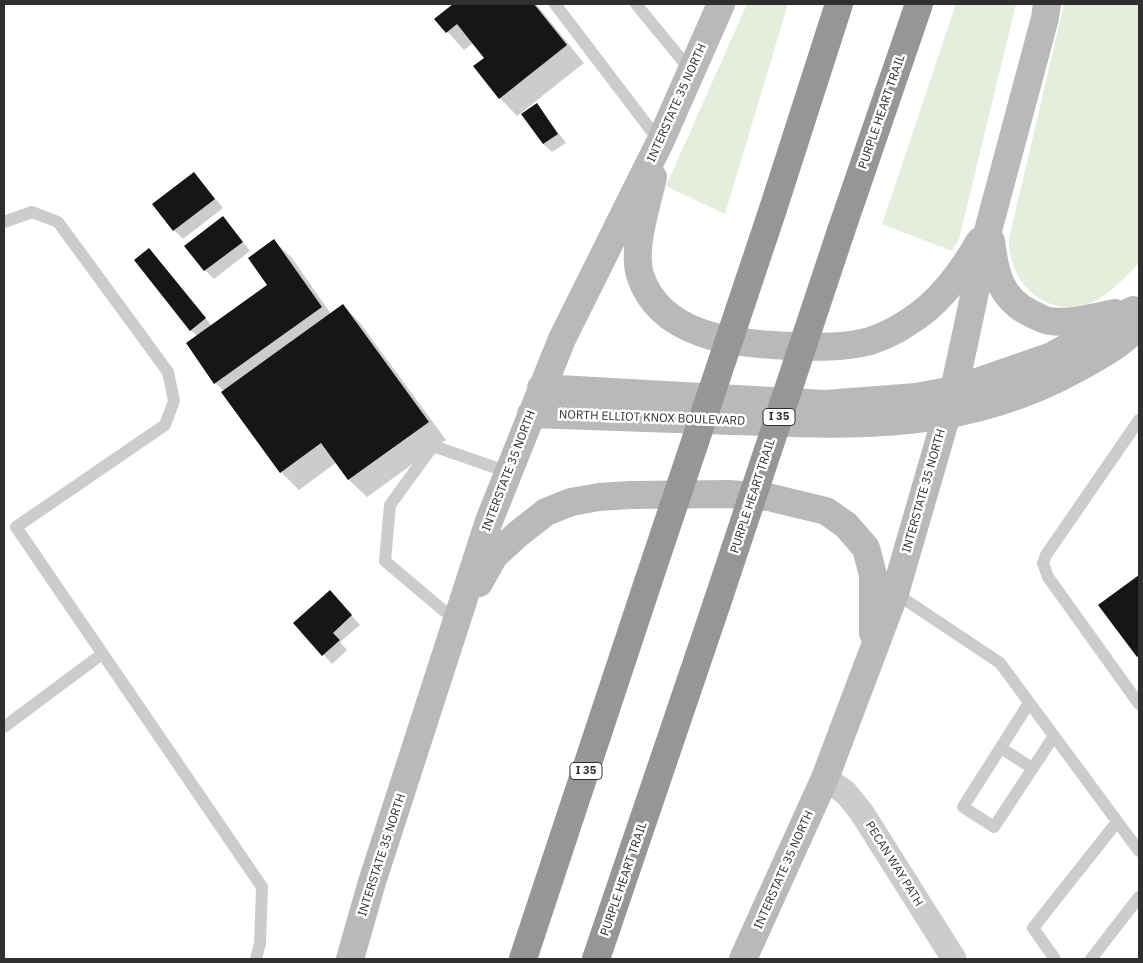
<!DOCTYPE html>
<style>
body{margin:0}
#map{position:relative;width:1143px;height:963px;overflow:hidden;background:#fff;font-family:"IBM Plex Sans",sans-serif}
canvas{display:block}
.frame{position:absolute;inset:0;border:5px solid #2f2f2f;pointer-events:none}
</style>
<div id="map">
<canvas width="1143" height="963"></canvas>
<div class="frame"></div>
</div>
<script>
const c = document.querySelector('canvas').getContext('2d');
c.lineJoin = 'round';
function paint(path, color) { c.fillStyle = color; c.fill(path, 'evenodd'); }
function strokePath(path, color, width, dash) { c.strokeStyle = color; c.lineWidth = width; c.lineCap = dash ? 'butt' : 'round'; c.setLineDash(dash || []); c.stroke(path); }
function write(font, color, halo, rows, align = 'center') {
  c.font = font + ' "IBM Plex Sans",sans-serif'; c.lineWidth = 5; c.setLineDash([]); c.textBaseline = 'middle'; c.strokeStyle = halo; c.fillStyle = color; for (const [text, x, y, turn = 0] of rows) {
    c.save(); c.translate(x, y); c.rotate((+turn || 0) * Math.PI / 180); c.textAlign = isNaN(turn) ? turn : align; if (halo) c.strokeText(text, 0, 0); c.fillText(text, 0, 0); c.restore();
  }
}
paint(new Path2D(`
 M747,4H788L725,214L666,186Z
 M956,4H1016L959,239L952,251L882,224Z
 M1064,4H1139V263C1126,276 1111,293 1095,301C1050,322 1008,285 1009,239Z`), '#e5eddd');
paint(new Path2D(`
 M455,4H536L584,63L517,116L500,98L485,58L473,43L464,50L436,19Z
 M537,105L566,143L552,152L543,144Z
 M194,173L223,208L183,239L174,230Z
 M223,218L250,251L214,279L205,270Z
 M274,241L292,258L331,314L343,305L360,323L446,440L367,497L349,480L337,462L299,490L281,472L224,391L215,383L197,336L191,330L149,249L212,326L269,286Z
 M1139,577V658L1100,606Z
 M338,600L360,625L340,642L347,650L332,664L295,623Z`), '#0003');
paint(new Path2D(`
 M453,4H534L567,45L499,99L473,66L484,58L457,24L446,33L434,19Z
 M537,103L558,134L543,144L521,114Z
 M194,172L215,199L173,231L152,204Z
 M223,216L243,242L204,271L184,246Z
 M274,239L322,307L214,384L186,343L267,285L248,258Z
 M149,248L206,318L190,331L134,260Z
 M343,304L429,422L348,480L321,443L280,473L221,392Z
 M1139,575V656L1137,657L1098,605Z
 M330,590L352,615L333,633L340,640L322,656L293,623Z`), '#161616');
strokePath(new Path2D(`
 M555,4L660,142
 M636,4L691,71
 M4,222L32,212L58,222L168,372L174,401L165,425L16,527L262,887L260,943L256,959
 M1139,420L1046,555L1043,563L1048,577L1139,704
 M895,593L1000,663L1139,851
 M457,622L385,561L390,505L433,446L508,472
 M1029,703L963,807L994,827L1054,736
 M4,727L102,654
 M1001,748L1032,768
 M1055,959L1033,928L1117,822
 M1091,959L1139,897`), '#ccc', 12);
strokePath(new Path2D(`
 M825,778L846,793L862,813L954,959`), '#ccc', 25);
strokePath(new Path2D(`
 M653,177C647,205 632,248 640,275C660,337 735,344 790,346C817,347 844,348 870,341C882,337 897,330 907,323C939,304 961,273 980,241
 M991,241C995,273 1000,299 1032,314C1037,316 1044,321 1050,321C1071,324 1095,317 1115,313
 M541,388L825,404L916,397L954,390L1052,356L1133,310
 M531,414C598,416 665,419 732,421C856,426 965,431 1078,368C1099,356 1125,343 1139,324
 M479,583L494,556L518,534L546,512L571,502L599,497L630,495L728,494L768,497L826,511L846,525L866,548L873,575V633
 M350,959L372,882L489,521L562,339L660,142L721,4
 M743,959L825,778L895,593L954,390L989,227L1045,18L1047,4`), '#b9b9b9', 28);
strokePath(new Path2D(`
 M773,209L839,4
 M841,231L919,4
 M523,959L648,582
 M596,959L717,603`), '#969696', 28);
strokePath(new Path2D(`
 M648,582L773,209
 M717,603L841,231`), '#969696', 28);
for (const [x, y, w] of [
 [779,417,32],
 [586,771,32]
]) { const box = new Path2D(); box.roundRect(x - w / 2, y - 8.5, w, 17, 4); c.fillStyle = '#fff'; c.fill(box); strokePath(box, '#2f2f2f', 1); }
write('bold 11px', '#2f2f2f', null, [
 ["I 35",779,417],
 ["I 35",586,771]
]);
write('12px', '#2f2f2f', '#fff', [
 ["INTERSTATE 35 NORTH",677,103,-66],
 ["PURPLE HEART TRAIL",882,112,-71],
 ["NORTH ELLIOT KNOX BOULEVARD",652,418,2],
 ["INTERSTATE 35 NORTH",509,471,-69],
 ["INTERSTATE 35 NORTH",924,491,-74],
 ["PURPLE HEART TRAIL",753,496,-72],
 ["INTERSTATE 35 NORTH",382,855,-72],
 ["PECAN WAY PATH",894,864,58],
 ["INTERSTATE 35 NORTH",784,870,-66],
 ["PURPLE HEART TRAIL",624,879,-71]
]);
</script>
